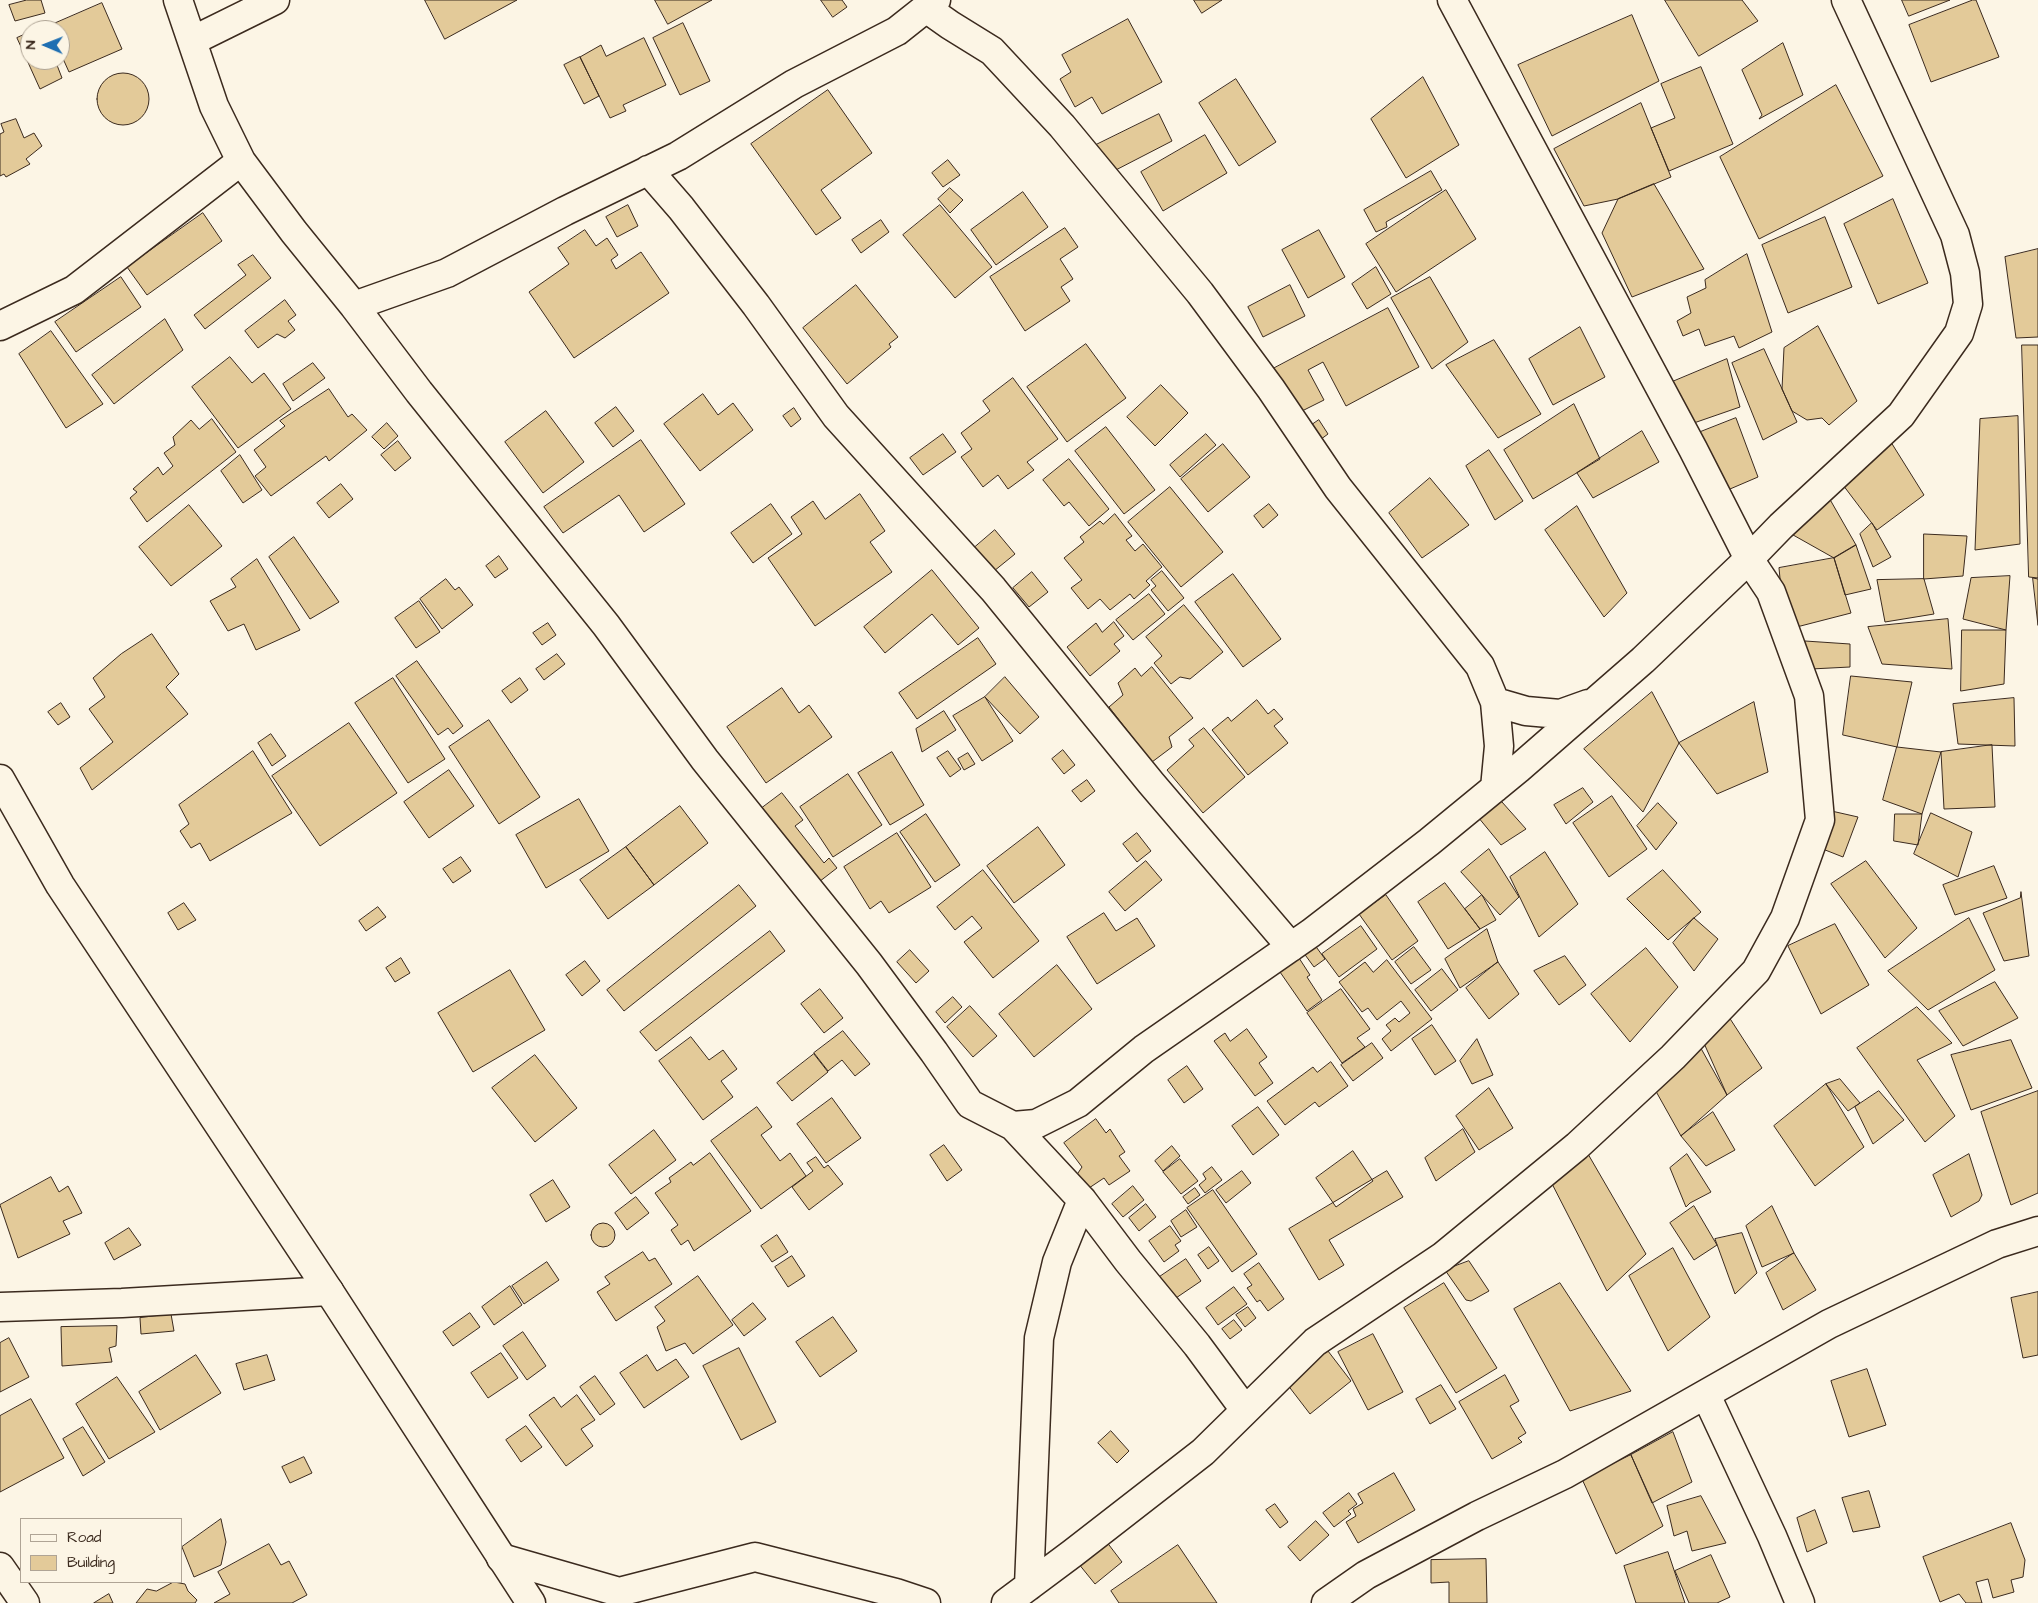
<!DOCTYPE html>
<style>
body{margin:0}
#map{position:relative;width:2038px;height:1603px;overflow:hidden;background:#fcf5e5;font-family:"Architects Daughter",sans-serif}
canvas{display:block}
.legend{position:absolute;left:20px;top:1518px;width:162px;height:65px;box-sizing:border-box;background:#fcf5e5;border:1px solid #afa495;margin:0;padding:6px 9px;list-style:none;font-size:15px;color:#3b2a1e}
.legend li{display:flex;align-items:center;gap:10px;height:25px}
.legend b{width:25px;border:1px solid #afa495}
.north{position:absolute;left:20px;top:20px;width:50px;height:50px;box-sizing:border-box;background:#fcf5e5;border:1px solid #afa495;border-radius:50%;rotate:271deg;font-size:14px;font-weight:700;line-height:20px;text-align:center;color:#3b2a1e}
.north::after{content:'';display:block;margin:auto;width:18px;height:22px;background:#1f6fb2;clip-path:polygon(50% 0,100% 100%,50% 72%,0 100%)}
</style>
<div id="map">
<canvas width="2038" height="1603"></canvas>
<ul class="legend">
<li><b style="height:6px;background:#fcf5e5"></b>Road</li>
<li><b style="height:14px;background:#e3ca99"></b>Building</li>
</ul>
<div class="north">N</div>
</div>
<script>
const c = document.querySelector('canvas').getContext('2d');
c.lineJoin = 'round';
function paint(path, color) { c.fillStyle = color; c.fill(path, 'evenodd'); }
function strokePath(path, color, width, dash) { c.strokeStyle = color; c.lineWidth = width; c.lineCap = dash ? 'butt' : 'round'; c.setLineDash(dash || []); c.stroke(path); }
const building = new Path2D(`
 M27,0H41L45,13L15,21L9,5Z
 M425,0H517L445,39Z
 M655,0H712L668,24Z
 M821,0H842L847,7L833,17Z
 M1194,0H1222L1202,13Z
 M1665,0H1742L1758,21L1699,56Z
 M1902,0H1950L1909,16Z
 M1973,0H1976L1999,57L1931,82L1909,25Z
 M102,3L122,49L69,72L60,52V30H50L49,26Z
 M1632,15L1659,81L1552,136L1518,65Z
 M1128,19L1162,82L1102,114L1092,97L1075,107L1060,79L1071,72L1062,55Z
 M683,23L710,81L680,95L653,38Z
 M30,32V60H55L62,78L40,89L17,38Z
 M644,38L666,85L623,105L626,111L610,118L580,57L601,45L606,56Z
 M1783,43L1803,95L1759,119L1762,115L1742,70Z
 M580,57L599,96L584,104L564,65Z
 M1701,67L1733,144L1669,171L1651,128L1675,118L1661,84Z
 M97 99a26 26 0 1 1 52 0a26 26 0 1 1-52 0Z
 M1423,77L1459,145L1406,178L1371,119Z
 M1236,79L1276,142L1239,166L1199,103Z
 M1836,85L1883,176L1759,239L1720,157Z
 M828,90L872,153L821,190L841,218L816,235L751,144Z
 M1641,103L1671,177L1618,199L1584,206L1554,149Z
 M1159,114L1172,141L1110,173L1096,145Z
 M16,119L24,138L34,133L42,146L26,159L30,164L6,177L4,174L0,176V134L4,132L1,124Z
 M1205,135L1227,173L1163,211L1141,172Z
 M948,160L960,175L943,187L932,173Z
 M1431,171L1442,190L1386,222L1387,227L1376,232L1364,210Z
 M1654,184L1704,269L1632,297L1602,233L1618,199Z
 M950,188L963,200L950,213L938,199Z
 M1446,190L1476,239L1396,292L1366,244Z
 M1023,192L1048,227L996,265L971,230Z
 M1893,199L1928,283L1878,304L1844,224Z
 M628,205L638,226L617,237L606,217Z
 M940,205L992,267L955,298L903,235Z
 M203,213L222,241L147,295L127,267Z
 M1825,217L1852,287L1788,313L1762,245Z
 M881,220L889,232L861,253L852,240Z
 M1065,228L1078,247L1060,259L1073,279L1061,287L1070,301L1025,331L990,277Z
 M585,230L596,246L607,238L618,255L611,260L616,269L641,252L669,293L574,358L529,292L569,264L558,248Z
 M1319,230L1345,277L1308,298L1282,250Z
 M2038,249V337L2016,338L2005,257Z
 M1747,254L1772,332L1739,348L1734,336L1705,346L1699,329L1683,336L1677,321L1691,313L1687,297L1706,288L1705,280Z
 M253,255L271,278L205,329L194,315L246,275L238,265Z
 M1376,267L1391,294L1367,309L1352,284Z
 M121,277L141,307L76,352L55,322Z
 M1430,277L1468,342L1432,369L1391,298Z
 M856,285L898,337L889,344L891,347L847,384L803,328Z
 M1290,285L1305,316L1263,337L1248,307Z
 M285,300L296,315L288,321L295,330L285,338L277,334L258,348L245,331Z
 M1388,308L1419,367L1346,406L1323,362L1308,370L1324,400L1292,416L1269,371Z
 M165,319L183,350L114,404L92,375Z
 M1818,326L1857,401L1829,425L1822,418L1807,420L1792,411L1782,389L1784,348Z
 M1580,327L1605,377L1553,405L1529,359Z
 M51,331L103,404L66,428L19,354Z
 M1494,340L1541,414L1498,438L1446,365Z
 M1086,344L1126,398L1067,442L1027,387Z
 M2022,345H2038V578L2029,577Z
 M1764,349L1797,422L1763,440L1732,363Z
 M230,357L252,383L264,373L291,409L238,448L192,387Z
 M1727,359L1740,407L1688,425L1665,385Z
 M313,363L325,378L293,401L283,384Z
 M1013,378L1058,439L1027,462L1034,470L1008,489L998,475L983,487L961,457L972,449L961,433L990,411L983,401Z
 M1161,385L1188,413L1155,446L1127,417Z
 M329,389L348,417L352,414L367,430L329,461L326,456L271,496L255,476L266,467L254,450L285,426L280,421Z
 M703,394L718,415L733,403L753,430L700,471L664,424Z
 M1574,404L1600,459L1533,499L1504,450Z
 M616,407L634,431L613,447L595,423Z
 M794,408L801,419L791,427L783,416Z
 M546,411L584,462L543,493L505,442Z
 M2018,416L2020,544L1975,550L1980,419Z
 M1736,418L1758,477L1723,492L1698,433Z
 M212,419L236,452L147,522L130,498L137,492L133,489L158,467L163,475L173,466L164,453L175,445L173,437L191,420L199,429Z
 M1319,420L1328,434L1313,445L1303,431Z
 M387,423L398,436L384,449L372,437Z
 M1106,427L1155,490L1124,514L1075,451Z
 M1642,431L1659,462L1593,498L1577,473Z
 M943,434L956,452L923,475L910,458Z
 M1206,434L1216,445L1180,477L1170,465Z
 M1889,439L1924,495L1877,530L1843,485Z
 M641,440L685,504L644,532L619,495L563,533L544,507Z
 M398,441L411,458L395,471L381,455Z
 M1223,444L1250,477L1208,512L1181,479Z
 M1489,450L1523,501L1495,520L1466,466Z
 M240,455L262,490L243,503L221,471Z
 M1069,459L1109,509L1089,526L1069,502L1064,506L1043,480Z
 M1430,478L1469,525L1422,558L1389,513Z
 M341,484L353,499L329,518L317,503Z
 M1170,487L1223,552L1181,587L1128,522Z
 M860,494L885,531L870,542L892,572L815,626L768,558L802,534L791,517L813,501L825,519Z
 M1828,496L1856,545L1834,558L1786,531Z
 M771,504L792,534L753,563L731,533Z
 M1269,504L1278,515L1263,528L1254,516Z
 M189,505L222,546L171,586L139,547Z
 M1577,506L1627,593L1604,617L1545,530Z
 M1115,514L1132,536L1126,540L1135,551L1143,544L1162,567L1146,581L1150,585L1134,599L1130,594L1110,610L1100,599L1088,609L1071,588L1082,580L1064,558L1084,542L1080,537L1100,521L1103,524Z
 M1872,523L1891,557L1873,567L1860,534Z
 M995,530L1015,554L994,571L974,548Z
 M1924,534L1967,536L1963,576L1924,579Z
 M294,537L339,602L310,619L269,557Z
 M1856,545L1871,589L1845,595L1834,558Z
 M499,556L508,569L495,578L486,566Z
 M1834,558L1851,613L1785,630L1779,568Z
 M257,559L300,630L256,650L244,624L228,631L210,601L236,587L231,579Z
 M932,570L979,628L958,645L932,614L885,653L864,627Z
 M1162,571L1184,598L1168,611L1151,590L1156,586L1151,580Z
 M1032,572L1048,592L1029,607L1013,588Z
 M1233,574L1281,639L1243,667L1195,602Z
 M2010,576L2006,630L1963,619L1971,578Z
 M2033,578L2038,579V625Z
 M446,579L455,590L459,587L473,605L442,629L420,599Z
 M1924,579L1934,614L1885,622L1877,580Z
 M1149,594L1165,614L1133,640L1116,620Z
 M419,601L440,632L416,648L395,618Z
 M1184,605L1223,652L1190,679L1180,677L1171,684L1154,663L1162,656L1146,637Z
 M1948,619L1952,669L1882,664L1868,627Z
 M1114,622L1124,636L1114,644L1120,651L1090,676L1067,647L1096,623L1102,632Z
 M548,623L556,635L542,645L533,633Z
 M1962,630H2006L2004,684L1961,691Z
 M152,634L179,674L166,687L188,714L92,790L80,768L113,742L89,709L105,697L93,678L121,654Z
 M978,638L996,664L917,719L899,693Z
 M1805,641L1850,644V667L1811,669Z
 M557,654L565,664L544,680L536,669Z
 M417,661L463,726L453,734L448,728L438,735L396,676Z
 M1152,667L1193,718L1169,737L1172,747L1152,762L1109,707L1123,695L1118,683L1135,668L1141,676Z
 M1851,676L1912,682L1897,747L1843,735Z
 M1005,677L1039,717L1020,734L985,697Z
 M393,678L445,759L408,783L355,703Z
 M520,678L528,690L511,703L502,691Z
 M782,688L799,713L809,705L832,737L766,783L727,727Z
 M1652,692L1679,743L1643,812L1584,749Z
 M985,697L1013,741L982,761L953,716Z
 M2014,698L2015,746L1958,744L1953,704Z
 M1257,700L1268,714L1274,709L1283,719L1274,726L1288,743L1248,775L1212,730L1228,717L1231,721Z
 M1754,702L1768,772L1717,794L1679,743Z
 M61,703L70,717L58,725L48,712Z
 M944,711L956,730L922,752L916,729Z
 M489,720L540,797L499,824L449,747Z
 M349,723L397,793L320,846L272,776Z
 M1204,728L1245,777L1203,813L1167,770L1194,746L1189,740Z
 M271,734L286,756L272,766L258,743Z
 M1992,745L1995,807L1944,809L1941,752Z
 M1897,747L1941,752L1922,814L1883,800Z
 M1063,750L1075,765L1064,774L1052,759Z
 M253,751L292,813L210,861L200,843L191,848L180,831L189,824L179,805Z
 M948,751L961,769L950,777L937,758Z
 M892,752L924,805L890,825L858,773Z
 M968,753L975,764L964,770L958,759Z
 M449,770L474,806L429,838L404,802Z
 M848,774L882,825L833,857L800,807Z
 M1087,780L1095,791L1081,802L1072,791Z
 M1583,788L1593,802L1566,824L1554,805Z
 M782,793L803,820L795,826L824,863L829,858L837,868L815,885L758,811Z
 M1612,796L1647,849L1609,877L1573,823Z
 M579,799L609,851L546,888L516,835Z
 M1502,802L1526,829L1501,845L1478,817Z
 M1658,803L1677,823L1656,850L1637,826Z
 M680,806L708,843L654,885L626,847Z
 M1827,810L1858,817L1843,857L1815,846Z
 M1931,813L1972,832L1958,877L1914,854Z
 M926,814L960,865L935,882L900,832Z
 M1895,814H1922L1918,845L1894,841Z
 M1038,827L1065,865L1014,903L987,866Z
 M897,833L931,887L889,913L881,901L870,909L844,867Z
 M1137,833L1151,851L1137,862L1123,844Z
 M626,847L654,885L608,919L580,880Z
 M1489,849L1519,897L1500,915L1461,872Z
 M1545,852L1578,904L1539,937L1510,877Z
 M461,857L471,871L453,883L443,869Z
 M1146,861L1162,880L1125,911L1109,892Z
 M1866,861L1917,928L1885,958L1831,884Z
 M1994,866L2007,898L1955,915L1943,885Z
 M983,870L1039,941L993,978L964,942L982,928L972,916L955,930L937,907Z
 M1663,870L1701,912L1668,940L1627,899Z
 M1445,883L1480,929L1448,949L1418,902Z
 M739,885L756,906L624,1011L607,990Z
 M2021,892L2029,956L2004,961L1983,913L2020,898Z
 M1386,895L1418,941L1392,960L1359,914Z
 M1482,895L1496,920L1480,929L1465,909Z
 M184,903L196,920L178,930L168,913Z
 M378,907L386,917L366,931L359,921Z
 M1104,913L1116,931L1137,918L1155,946L1097,984L1067,937Z
 M1694,918L1718,939L1694,971L1673,943Z
 M1969,918L1995,970L1928,1010L1888,971Z
 M1835,924L1869,985L1821,1014L1788,946Z
 M1361,926L1377,949L1339,977L1322,954Z
 M1487,929L1498,962L1460,988L1445,959Z
 M770,931L785,951L656,1051L640,1032Z
 M1314,944L1325,959L1314,967L1303,952Z
 M1414,947L1431,970L1411,984L1395,962Z
 M1646,948L1678,987L1630,1042L1591,994Z
 M910,950L929,971L916,983L897,962Z
 M1565,956L1586,985L1559,1005L1534,971Z
 M401,958L410,973L395,982L386,968Z
 M1299,958L1310,975L1307,977L1322,1000L1307,1011L1280,972Z
 M1387,960L1432,1019L1391,1051L1382,1039L1391,1031L1386,1025L1395,1018L1399,1022L1410,1013L1401,1001L1377,1020L1368,1008L1362,1012L1339,982L1365,962L1373,972Z
 M585,961L600,981L582,996L566,975Z
 M1498,962L1519,994L1489,1019L1466,988Z
 M1057,965L1092,1009L1034,1057L999,1014Z
 M1442,969L1458,990L1431,1011L1415,990Z
 M510,970L545,1030L473,1072L438,1013Z
 M1995,982L2018,1018L1963,1046L1939,1011Z
 M820,989L843,1018L824,1033L801,1004Z
 M1341,989L1370,1029L1357,1038L1365,1047L1342,1063L1307,1013Z
 M953,997L962,1007L945,1023L936,1012Z
 M970,1006L997,1036L973,1057L947,1027Z
 M1917,1007L1952,1043L1917,1060L1955,1116L1925,1142L1857,1048Z
 M1727,1014L1762,1068L1727,1095L1703,1041Z
 M1432,1025L1456,1061L1435,1075L1412,1039Z
 M1247,1029L1267,1057L1259,1063L1273,1083L1255,1096L1214,1041L1225,1033L1230,1041Z
 M843,1031L870,1064L855,1076L842,1060L828,1071L814,1053Z
 M691,1037L709,1060L723,1050L737,1069L721,1081L733,1097L703,1120L659,1061Z
 M1477,1039L1493,1075L1472,1084L1460,1061Z
 M2011,1040L2032,1088L1971,1110L1951,1055Z
 M1372,1043L1383,1058L1353,1081L1341,1065Z
 M1698,1043L1727,1095L1681,1136L1653,1086Z
 M814,1054L828,1072L792,1101L777,1083Z
 M535,1055L577,1108L535,1142L492,1088Z
 M1331,1062L1348,1086L1319,1107L1315,1102L1285,1125L1267,1101L1313,1067L1317,1072Z
 M1187,1066L1203,1089L1184,1103L1168,1080Z
 M1840,1079L1860,1103L1848,1111L1826,1084Z
 M1826,1084L1864,1147L1815,1186L1774,1126Z
 M1489,1088L1513,1128L1479,1150L1456,1116Z
 M1879,1091L1904,1120L1873,1144L1855,1107Z
 M2038,1091V1193L2011,1205L1981,1112Z
 M832,1098L861,1138L826,1163L797,1124Z
 M757,1107L772,1127L761,1135L780,1161L790,1153L806,1176L761,1209L711,1141Z
 M1258,1107L1279,1135L1253,1155L1232,1126Z
 M1713,1112L1735,1150L1706,1166L1681,1136Z
 M1096,1119L1106,1133L1110,1129L1125,1152L1119,1156L1130,1171L1109,1185L1104,1178L1086,1190L1076,1176L1082,1167L1064,1143Z
 M1463,1129L1475,1152L1436,1181L1425,1158Z
 M654,1130L676,1160L631,1194L609,1165Z
 M944,1145L962,1170L947,1181L930,1155Z
 M1172,1146L1180,1156L1163,1171L1155,1161Z
 M1353,1151L1373,1181L1336,1207L1316,1178Z
 M710,1153L751,1211L694,1251L688,1240L681,1245L671,1230L678,1225L655,1193L671,1182L669,1178L691,1162L693,1165Z
 M1588,1154L1646,1254L1607,1291L1548,1176Z
 M1687,1154L1711,1192L1690,1203L1686,1207L1670,1168Z
 M1969,1154L1982,1195L1979,1201L1951,1217L1933,1175Z
 M816,1157L824,1168L828,1165L843,1184L809,1210L792,1187L813,1171L807,1163Z
 M1180,1159L1198,1181L1181,1194L1163,1172Z
 M1212,1167L1222,1180L1205,1193L1199,1185L1206,1179L1203,1174Z
 M1242,1171L1251,1183L1226,1203L1216,1190Z
 M1387,1171L1403,1197L1329,1240L1344,1265L1319,1280L1289,1229Z
 M51,1177L59,1192L68,1186L82,1213L63,1221L70,1234L18,1258L0,1205Z
 M553,1180L570,1207L546,1222L530,1195Z
 M1133,1186L1144,1200L1123,1217L1112,1204Z
 M1195,1188L1200,1195L1188,1204L1183,1197Z
 M1213,1190L1257,1254L1232,1272L1187,1208Z
 M636,1197L649,1213L627,1230L615,1213Z
 M1146,1204L1156,1217L1139,1231L1129,1218Z
 M1694,1206L1717,1245L1694,1260L1670,1223Z
 M1772,1206L1794,1253L1762,1267L1746,1226Z
 M1186,1210L1197,1227L1181,1237L1171,1221Z
 M591 1235a12 12 0 1 1 24 0a12 12 0 1 1-24 0Z
 M1170,1226L1181,1241L1175,1245L1179,1251L1164,1262L1149,1241Z
 M129,1228L141,1245L114,1260L105,1243Z
 M1742,1233L1757,1273L1735,1294L1715,1239Z
 M777,1235L788,1252L772,1262L761,1246Z
 M1209,1247L1219,1261L1208,1269L1198,1255Z
 M1673,1248L1710,1317L1668,1351L1629,1276Z
 M643,1252L649,1261L655,1258L672,1284L616,1321L597,1292L610,1284L605,1277Z
 M1794,1253L1816,1290L1783,1310L1766,1273Z
 M792,1256L805,1276L788,1287L775,1267Z
 M1186,1259L1201,1281L1173,1300L1158,1278Z
 M1469,1261L1489,1291L1471,1301L1466,1300L1445,1270Z
 M547,1262L559,1280L524,1304L512,1286Z
 M1259,1263L1284,1299L1268,1311L1260,1300L1257,1302L1247,1288L1252,1285L1244,1274Z
 M698,1276L733,1325L693,1354L685,1343L666,1351L657,1327L665,1321L655,1307Z
 M1444,1283L1497,1368L1456,1393L1404,1308Z
 M1560,1283L1631,1391L1570,1411L1514,1309Z
 M510,1286L522,1305L494,1325L482,1307Z
 M1234,1287L1247,1304L1218,1325L1206,1308Z
 M2038,1292V1355L2023,1358L2011,1298Z
 M753,1303L766,1319L744,1336L732,1320Z
 M1248,1307L1256,1318L1245,1327L1236,1315Z
 M470,1313L480,1327L453,1346L443,1332Z
 M171,1314L174,1331L141,1334L140,1318Z
 M833,1317L857,1351L820,1377L796,1342Z
 M1234,1320L1242,1330L1230,1339L1222,1329Z
 M117,1326L116,1346L109,1348L112,1362L62,1366L61,1327Z
 M523,1332L546,1366L527,1380L503,1346Z
 M1373,1334L1403,1392L1368,1410L1338,1352Z
 M9,1338L29,1377L0,1392V1343Z
 M739,1348L776,1422L741,1440L703,1366Z
 M1328,1351L1351,1381L1310,1414L1287,1384Z
 M501,1353L518,1378L488,1398L471,1373Z
 M196,1355L221,1393L160,1430L139,1392Z
 M267,1355L275,1380L244,1390L236,1364Z
 M647,1355L657,1371L676,1359L689,1377L644,1408L620,1373Z
 M1867,1369L1886,1425L1849,1437L1831,1381Z
 M1505,1375L1519,1401L1510,1406L1526,1433L1518,1438L1522,1442L1492,1459L1459,1402Z
 M595,1376L615,1404L600,1415L580,1387Z
 M117,1377L155,1432L109,1459L76,1404Z
 M1441,1385L1456,1409L1430,1424L1416,1399Z
 M577,1395L595,1420L581,1429L593,1446L566,1466L529,1415L554,1397L561,1407Z
 M31,1399L64,1458L0,1492V1416Z
 M526,1426L542,1447L521,1462L506,1440Z
 M83,1427L105,1462L83,1476L63,1439Z
 M1111,1431L1129,1451L1117,1463L1098,1443Z
 M1673,1432L1692,1482L1652,1503L1631,1455Z
 M1631,1455L1663,1526L1616,1554L1582,1479Z
 M304,1457L312,1473L290,1483L282,1467Z
 M1394,1473L1415,1510L1358,1543L1346,1522L1356,1516L1353,1509L1363,1503L1358,1494Z
 M1869,1491L1880,1527L1853,1532L1842,1498Z
 M1349,1493L1357,1504L1348,1511L1351,1514L1334,1527L1323,1513Z
 M1701,1496L1726,1543L1692,1551L1687,1531L1674,1536L1667,1506Z
 M1275,1504L1288,1522L1280,1528L1266,1510Z
 M1815,1510L1827,1543L1807,1552L1797,1518Z
 M221,1519L226,1542L221,1565L194,1577L182,1547Z
 M1316,1521L1329,1535L1300,1561L1288,1547Z
 M2011,1523L2025,1560L2023,1577L2011,1580L2014,1592L1993,1598L1988,1579L1976,1582L1982,1603H1966L1959,1594L1940,1602L1923,1557Z
 M1106,1541L1122,1562L1095,1584L1078,1563Z
 M269,1544L281,1565L289,1561L307,1595L292,1603H214L230,1594L218,1572Z
 M1178,1545L1217,1603H1119L1111,1591Z
 M1668,1552L1685,1603H1636L1624,1566Z
 M1711,1555L1730,1597L1717,1603H1689L1675,1571Z
 M1486,1559L1487,1603H1449V1582L1431,1583V1560Z
 M174,1582L185,1584L188,1591L197,1600L195,1603H136L147,1589L156,1591Z
 M109,1594L113,1603H94Z`);
paint(building, '#e3ca99');
strokePath(building, '#3b2a1e', 1);
const street = new Path2D(`
 M178,0L214,106L241,161L294,232L354,306L419,392L606,625L705,760L869,964L934,1052L970,1104L1013,1126L1036,1124L1078,1103L1144,1049L1311,933L1429,842L1518,769L1643,660L1749,559L1781,526L1901,415L1959,333L1968,304L1965,273L1955,235L1846,0
 M926,8L950,25L992,51L1062,126L1200,293L1271,389L1338,488L1480,666L1495,702L1499,746L1495,788
 M192,41L275,0
 M648,170L681,208L756,305L836,416L993,589L1151,783L1291,947
 M354,306L447,273L565,211L678,156L794,84L897,31L936,0
 M0,326L74,290L241,161
 M1495,702L1526,711L1560,714L1588,704
 M1013,1126L1082,1200L1128,1261L1197,1345L1245,1410
 M0,1307L122,1303L329,1291
 M1706,1395L1772,1536L1800,1603
 M501,1558L619,1592L755,1557L896,1593L926,1603
 M0,1567L25,1603
 M1029,1586L1039,1338L1057,1262L1082,1200
 M1006,1603L1073,1553L1203,1452L1315,1342L1442,1257L1577,1146L1673,1057L1756,971L1785,918L1820,820L1809,696L1771,592L1749,559L1693,449L1452,0
 M1326,1603L1366,1575L1477,1516L1565,1474L1829,1324L1997,1244L2038,1231`);
const secondary = new Path2D(`
 M0,779L60,885L329,1291L531,1603`);
strokePath(street, '#3b2a1e', 31);
strokePath(secondary, '#3b2a1e', 31);
strokePath(street, '#fcf5e5', 28);
strokePath(secondary, '#fcf5e5', 28);
</script>
